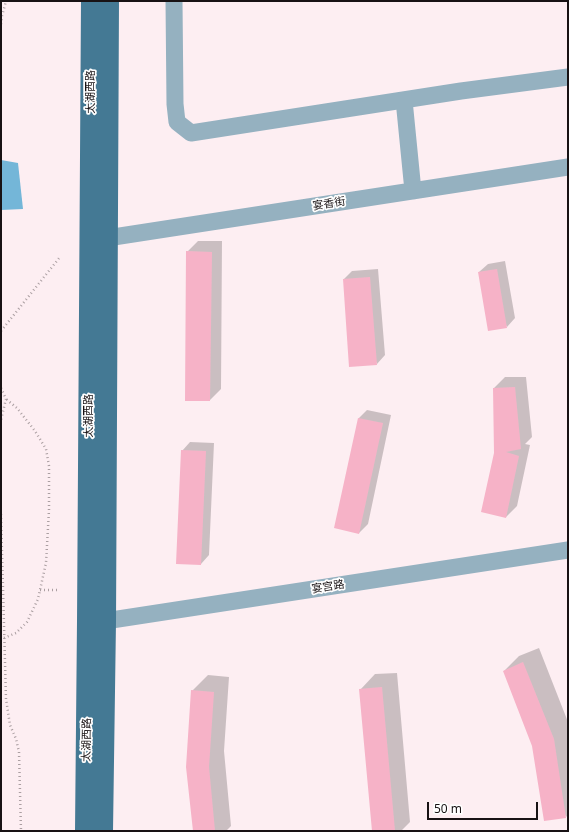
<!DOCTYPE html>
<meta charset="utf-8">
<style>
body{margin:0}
#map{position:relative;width:569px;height:832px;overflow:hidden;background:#fdeef2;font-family:"Noto Sans",sans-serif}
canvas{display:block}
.frame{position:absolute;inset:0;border:2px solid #181214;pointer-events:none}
.scale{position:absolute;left:427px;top:802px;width:111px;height:18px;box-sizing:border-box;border:2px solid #181214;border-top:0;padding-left:5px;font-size:12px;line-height:14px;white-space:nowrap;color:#181214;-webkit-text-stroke:3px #fff;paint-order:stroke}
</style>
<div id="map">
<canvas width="569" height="832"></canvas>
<div class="frame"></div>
<div class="scale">50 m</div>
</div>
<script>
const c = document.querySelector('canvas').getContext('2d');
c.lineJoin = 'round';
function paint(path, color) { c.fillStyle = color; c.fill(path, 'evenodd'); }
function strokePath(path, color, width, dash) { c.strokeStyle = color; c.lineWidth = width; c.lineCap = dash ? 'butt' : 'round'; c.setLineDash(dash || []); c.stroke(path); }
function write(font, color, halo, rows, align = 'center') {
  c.font = font + ' "Noto Sans","Noto Sans SC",sans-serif'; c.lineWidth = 3.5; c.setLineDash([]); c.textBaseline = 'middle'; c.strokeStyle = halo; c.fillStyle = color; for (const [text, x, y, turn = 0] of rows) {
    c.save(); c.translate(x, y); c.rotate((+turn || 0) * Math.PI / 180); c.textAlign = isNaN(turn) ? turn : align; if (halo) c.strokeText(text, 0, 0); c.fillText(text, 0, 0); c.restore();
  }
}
paint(new Path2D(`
 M1,160L18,163L23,209L1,210Z`), '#74b6d8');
paint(new Path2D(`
 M198,241H222L221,389L210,400L187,252Z
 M505,261L515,318L507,327L479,272L488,264Z
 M378,269L385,355L377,364L344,279L352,271Z
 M505,377H526L532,437L525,444L530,445L517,506L506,517L495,453L494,388Z
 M367,410L391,415L368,524L359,533V418Z
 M190,442L214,443L209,555L201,564L182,451Z
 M539,648L568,722V815L566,817L504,671L519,656Z
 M397,673L410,822L401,831H373L360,690L375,674Z
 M208,675L229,677L224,751L231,826L226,831H194L192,691Z`), '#0003');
paint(new Path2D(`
 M186,251L212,252L210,401H185Z
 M497,269L507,328L488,331L478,272Z
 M370,277L377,365L349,367L343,279Z
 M515,387L521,449L506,452L519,456L506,518L481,512L494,453L493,388Z
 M358,418L383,423L359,534L334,528Z
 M181,450L206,451L201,565L176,564Z
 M523,662L554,739L566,818L544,821L532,746L503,671Z
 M382,687L395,831H372L359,689Z
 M191,690L214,692L209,767L215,831H193L186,767Z`), '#f6b2c7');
strokePath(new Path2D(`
 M1,24L2,16L6,1
 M1,331L60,257
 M1,388L6,399L1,420
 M1,514L6,699L10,725L16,739L19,752L21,831
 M40,590H58
 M4,638L16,633L27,622L38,599L46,563L49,510V466L46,449L35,431L17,408L6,399`), '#ab9fa2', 2.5, [1, 3]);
strokePath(new Path2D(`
 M174,1L175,104L177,122L191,133L461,91L568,77
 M404,100L413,191
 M94,238H107L568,167
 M94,621H105L568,550`), '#95b1c0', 17);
strokePath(new Path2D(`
 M86,831L88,621L92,1
 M102,831L105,621L108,1`), '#447994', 22);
write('11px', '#181214', '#fff', [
 ["太湖西路",91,92,-90],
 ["宴香街",329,204,-9],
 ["太湖西路",89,416,-90],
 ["宴宫路",328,587,-9],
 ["太湖西路",87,740,-89]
]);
</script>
